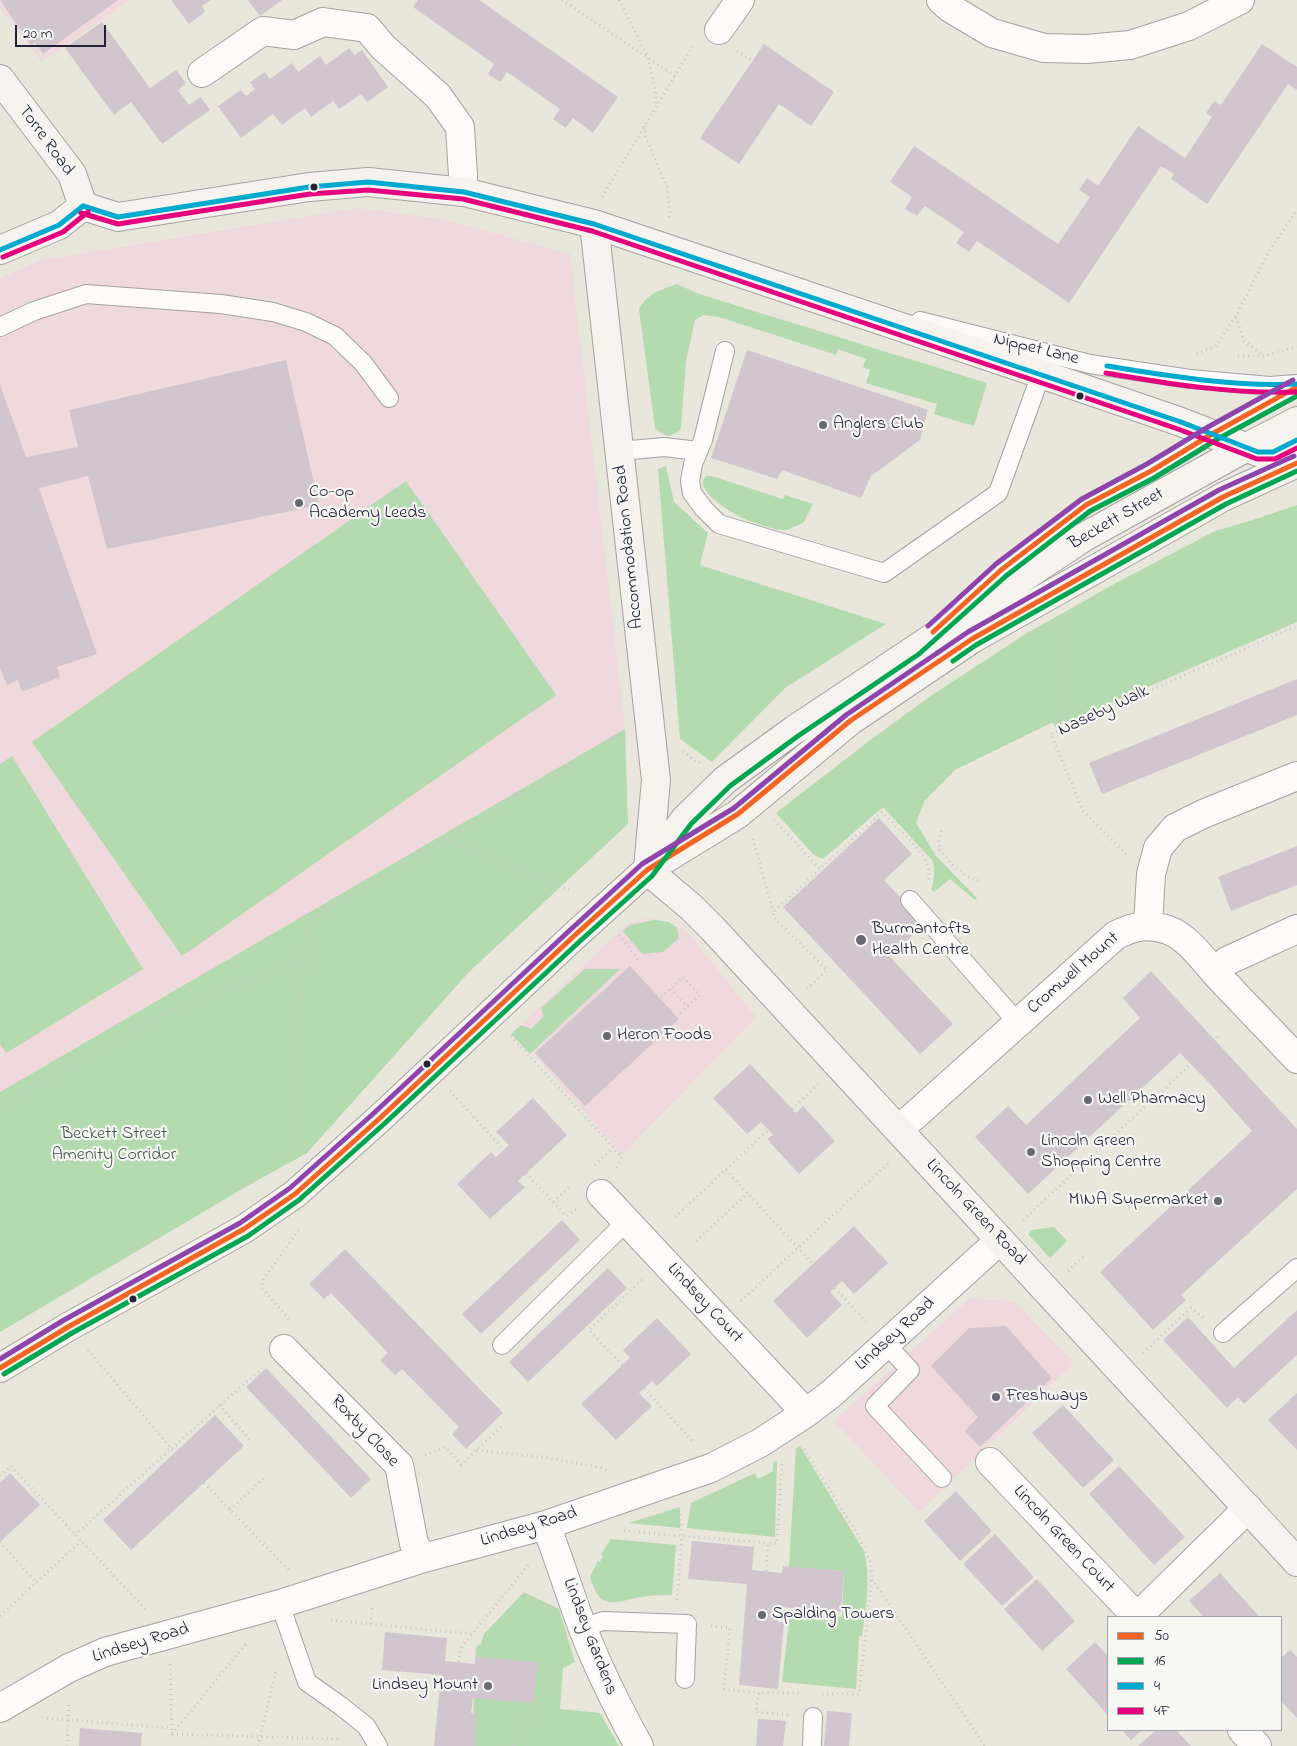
<!DOCTYPE html>
<style>
body{margin:0}
#map{position:relative;width:1297px;height:1746px;overflow:hidden;background:#e9e6dc;font-family:"Indie Flower",sans-serif}
canvas{display:block}
.legend{position:absolute;left:1107px;top:1616px;width:175px;height:115px;box-sizing:border-box;background:#f6f6f2;border:1px solid #a1a1a9;margin:0;padding:6px 9px;list-style:none;font-size:15px;color:#22223b}
.legend li{display:flex;align-items:center;gap:10px;height:25px}
.legend b{width:25px;border:1px solid #a1a1a9}
.scale{position:absolute;left:15px;top:25px;width:91px;height:22px;box-sizing:border-box;border:2px solid #22223b;border-top:0;padding-left:6px;font-size:15px;line-height:18px;white-space:nowrap;color:#22223b;-webkit-text-stroke:4px #f6f6f2;paint-order:stroke}
</style>
<div id="map">
<canvas width="1297" height="1746"></canvas>
<ul class="legend">
<li><b style="height:6px;background:#f26522"></b>50</li>
<li><b style="height:6px;background:#00a651"></b>16</li>
<li><b style="height:6px;background:#00a9ce"></b>4</li>
<li><b style="height:6px;background:#e5007d"></b>4F</li>
</ul>
<div class="scale">20 m</div>
</div>
<script>
const c = document.querySelector('canvas').getContext('2d');
c.lineJoin = 'round';
function paint(path, color) { c.fillStyle = color; c.fill(path, 'evenodd'); }
function strokePath(path, color, width, dash) { c.strokeStyle = color; c.lineWidth = width; c.lineCap = dash ? 'butt' : 'round'; c.setLineDash(dash || []); c.stroke(path); }
function write(font, color, halo, rows, align = 'center') {
  c.font = font + ' "Indie Flower",sans-serif'; c.lineWidth = 4.5; c.setLineDash([]); c.textBaseline = 'middle'; c.strokeStyle = halo; c.fillStyle = color; for (const [text, x, y, turn = 0] of rows) {
    c.save(); c.translate(x, y); c.rotate((+turn || 0) * Math.PI / 180); c.textAlign = isNaN(turn) ? turn : align; if (halo) c.strokeText(text, 0, 0); c.fillText(text, 0, 0); c.restore();
  }
}
paint(new Path2D(`
 M0,0H130L42,62L0,7Z
 M359,208L446,220L570,254L625,729L443,839L0,1100V278L41,260Z
 M650,918L668,922L686,931L756,1017L622,1155L514,1031L629,923Z
 M969,1299L1014,1301L1074,1363L919,1512L834,1421Z`), '#efd9dd');
paint(new Path2D(`
 M677,284L699,294L987,383L974,426L934,414L937,404L866,383L870,370L863,367L866,359L838,349L836,355L719,317L703,315L695,320L686,361L681,428C671,439 665,437 655,428L639,309C647,294 661,289 677,284Z
 M666,466L674,502L708,533L700,565L886,624L785,688L712,762L680,739L658,469Z
 M706,476H712L783,499L785,495L813,504L804,522C797,525 789,531 782,530C771,529 759,524 749,521C737,516 691,491 706,476Z
 M406,481L556,695L182,956L32,742Z
 M1297,505V622L1067,722L1061,721V726L1056,728L1054,724L1051,723L955,770L925,800L916,823L936,856L977,898L975,900L950,879L934,892L931,889C935,881 934,869 933,861L883,807L823,859L814,855L776,813L869,741L932,695L1024,635L1116,583L1215,531L1253,520Z
 M625,729L628,824L469,972L307,1153L249,1185L0,1332V1092Z
 M12,756L143,969L6,1053L0,1044V764Z
 M654,920L669,922L677,928L679,938L663,952L642,954L623,931L630,925Z
 M585,969H620L530,1054L511,1034L521,1025L531,1029L544,1016L541,1008Z
 M1054,1227L1067,1241L1050,1258L1028,1234L1032,1230Z
 M800,1446L864,1551C871,1579 866,1607 862,1636H859L856,1689L782,1682L790,1613L842,1617L844,1571L789,1567L796,1448Z
 M777,1461L775,1537L687,1528L691,1503L755,1473L758,1479L773,1471V1462Z
 M680,1507V1528L629,1523Z
 M611,1539L676,1545L672,1595C660,1595 649,1595 637,1598C608,1604 600,1608 590,1577L598,1561L600,1562L603,1556L601,1554Z
 M524,1592L559,1609L575,1662L563,1668L560,1709L600,1713L619,1746H472L476,1647L481,1644L484,1634Z`), '#b4dab0');
paint(new Path2D(`
 M0,0H118L43,54L35,42L31,45Z
 M171,0H211L202,6L205,12L189,24Z
 M248,0H282L260,16Z
 M418,0H479L618,97L593,133L573,118L566,128L553,119L560,109L507,72L500,82L488,74L494,64L413,7Z
 M102,22L150,88L176,70L186,83L178,90L189,105L201,97L210,110L162,144L131,102L114,115L65,48Z
 M764,44L834,92L811,126L779,104L739,164L700,138Z
 M1262,44L1297,67V90L1288,84L1207,204L1171,179L1174,174L1161,166L1069,303L977,241L969,252L956,243L964,232L925,206L917,216L905,209L912,197L890,182L914,146L1058,244L1090,197L1079,190L1087,178L1098,186L1138,126L1185,158L1212,117L1206,113L1214,101L1221,105Z
 M349,48L354,55L362,50L388,87L367,102L361,94L339,109L333,101L311,117L305,108L282,125L273,114L241,138L218,106L241,90L246,96L255,89L250,82L265,72L270,79L292,63L298,72L320,56L326,65Z
 M747,350L928,410L920,440L871,476L861,498L782,470L777,479L711,458Z
 M286,360L319,505L107,549L88,476L39,488L97,654L57,667L60,677L22,692L18,680L7,685L0,668V385L26,457L78,447L69,410Z
 M1297,679V715L1102,794L1089,763Z
 M879,818L912,854L884,880L925,924L890,957L953,1024L920,1054L783,907Z
 M1297,846V885L1231,911L1218,877Z
 M630,966L679,1019L585,1106L535,1053Z
 M1151,971L1297,1129V1189L1181,1295L1186,1300L1153,1330L1100,1272L1252,1131L1212,1086L1180,1053L1028,1194L975,1137L1008,1106L1026,1125L1140,1018L1123,998Z
 M750,1064L796,1113L803,1106L835,1141L799,1174L767,1139L773,1135L761,1122L747,1134L713,1098Z
 M533,1098L567,1135L518,1181L525,1187L490,1219L457,1184L491,1152L496,1157L509,1145L496,1132Z
 M562,1220L580,1240L481,1334L462,1314Z
 M854,1226L888,1263L854,1294L842,1281L830,1292L842,1305L807,1338L773,1301Z
 M345,1249L503,1413L466,1449L452,1434L459,1427L402,1369L395,1375L380,1360L388,1353L331,1293L324,1299L309,1284Z
 M608,1268L627,1288L528,1382L509,1362Z
 M1297,1310V1355L1244,1404L1238,1397L1227,1408L1163,1340L1188,1317L1234,1368Z
 M657,1318L691,1354L657,1386L652,1381L639,1393L652,1406L616,1440L581,1404L630,1358L623,1350Z
 M1006,1326L1052,1378L980,1447L965,1431L978,1417L931,1366L969,1328Z
 M266,1368L371,1479L351,1498L246,1387Z
 M1297,1393V1450L1268,1420Z
 M1063,1405L1114,1460L1083,1488L1032,1433Z
 M215,1415L244,1446L131,1550L103,1520Z
 M1119,1466L1185,1537L1154,1565L1089,1494Z
 M10,1473L40,1505L0,1542V1483Z
 M956,1491L992,1531L960,1561L924,1521Z
 M995,1534L1034,1577L1002,1606L963,1564Z
 M692,1541L754,1547L752,1570L782,1573L783,1566L844,1571L841,1612L779,1607L778,1622H784L778,1689L739,1685L747,1584L688,1579Z
 M1220,1573L1236,1591L1260,1617H1204L1189,1601Z
 M1037,1579L1075,1621L1042,1651L1004,1609Z
 M385,1632L447,1638L445,1661L475,1664L476,1657L538,1662L534,1703L473,1698L471,1713H477L475,1746H434L441,1675L382,1670Z
 M1095,1642L1108,1656V1715L1066,1669Z
 M1290,1650L1297,1657V1718L1281,1701V1658Z
 M827,1711L852,1713L849,1746H824Z
 M758,1719L786,1721L783,1746H756Z
 M80,1728L142,1733L141,1746H79Z
 M1122,1730H1142L1131,1740Z
 M1156,1730H1176L1191,1746H1138Z`), '#d2c6ce');
const lane = new Path2D(`
 M920,321L1090,364L1190,379L1270,386L1297,384
 M0,327L34,311L86,294L221,304L273,312L306,322L335,336L363,363L389,398
 M725,351L703,440L693,464L690,481L692,493L704,509L719,524L884,573L998,493L1041,374
 M620,451L664,447L698,451
 M962,606L1001,570L1086,505L1151,471L1212,434L1297,387
 M910,900L1018,1023
 M1223,1333L1297,1268
 M886,1344L910,1370L875,1406L942,1478
 M502,1345L626,1222
 M280,1604L307,1682L341,1706L366,1726L378,1746
 M582,1628L603,1621L687,1624L685,1679
 M812,1746L813,1717`);
const street = new Path2D(`
 M941,0L950,8L992,33L1044,48L1087,49L1130,45L1189,26L1240,0
 M719,30L740,0
 M202,73L263,31L294,35L323,22L367,28L383,47L438,96L460,127L464,192
 M1148,926L1151,874L1158,848L1175,828L1203,814L1297,776
 M1227,961L1297,929
 M899,1128L913,1117L1116,935C1135,926 1148,923 1168,930C1188,937 1204,961 1218,976C1244,1004 1271,1031 1297,1059
 M601,1194L806,1413
 M284,1349L399,1465L414,1544L424,1558
 M990,1462L1137,1617L1248,1508
 M546,1525C559,1559 570,1595 583,1629C599,1670 618,1708 639,1746
 M0,1708L69,1668L105,1652L280,1604L424,1558L546,1525L711,1468L760,1443L806,1413L831,1394L1000,1240
 M1242,1730L1257,1746`);
const secondary = new Path2D(`
 M0,79L72,174L83,206
 M83,206L118,217L309,187L368,182L464,192L594,224L1041,374L1181,422L1258,452H1273L1297,440
 M594,224L656,780L648,868
 M0,250L59,225L83,206
 M654,861L685,819L725,780L794,730L1084,537L1247,447L1297,421
 M647,870L691,907L713,929L1297,1562
 M0,1368L68,1327L244,1229L295,1194L379,1119L574,936L647,870L738,814L850,721L972,639L1223,497L1297,463`);
strokePath(lane, '#a4a2a0', 20);
strokePath(street, '#a4a2a0', 30);
strokePath(secondary, '#a4a2a0', 30);
strokePath(new Path2D(`
 M562,0L675,76
 M619,0L648,57L655,89L656,107
 M737,51L753,61
 M645,126L646,138L667,187L670,214L669,218
 M602,197L694,44
 M1236,317L1244,341L1263,355
 M1197,354L1216,346L1236,316L1269,251L1297,210
 M1238,356H1264L1297,347
 M1061,729L1065,696L1061,653L1062,623
 M683,751L696,762L701,763
 M774,820L820,869
 M443,839L570,890
 M753,839L773,912
 M940,849C952,866 959,874 980,881
 M934,853L940,849L939,841L942,829
 M1126,854L1083,811L1051,734L1297,626
 M619,935L639,960
 M670,989L688,1007
 M807,989L827,970L774,918L773,912L882,812C894,825 920,847 927,863C930,869 929,875 928,882
 M661,997L683,977L700,995L678,1015
 M511,1036L622,1157L615,1170
 M1213,1040L1219,1036
 M450,1091L504,1150
 M0,1107L161,1015L304,959
 M792,1109L818,1084
 M289,1159L307,921L622,733
 M595,1165L613,1148
 M726,1170L813,1264
 M526,1173L553,1202L572,1185
 M553,1202L566,1216L577,1209
 M675,1217L768,1130
 M1023,1220L1191,1064
 M696,1241L748,1193
 M1068,1271L1084,1255
 M835,1288L867,1323
 M741,1301L890,1162
 M289,1319L261,1287L264,1278L300,1228
 M88,1350L175,1453
 M1143,1353L1191,1308L1205,1319
 M622,1365L589,1330L643,1279
 M644,1388L694,1443
 M219,1405L252,1442
 M804,1449L858,1535L871,1564L872,1578L859,1694H822
 M477,1450L549,1458L602,1468L609,1472
 M425,1455L445,1447L461,1465L503,1425
 M0,1476L11,1466L146,1610
 M204,1483L289,1570
 M230,1510L265,1477
 M624,1531L768,1543
 M75,1535L262,1368
 M0,1542L36,1582
 M766,1571L768,1543H777L782,1464
 M872,1579L985,1746
 M677,1600L682,1536L679,1510
 M0,1616L81,1541
 M331,1620L472,1634
 M371,1624L372,1605
 M711,1626L730,1628L724,1689L759,1693
 M459,1662L460,1649L529,1564
 M170,1664L172,1734L342,1739
 M788,1715L756,1712L759,1693H803
 M42,1718L171,1728
 M172,1734L246,1644
 M67,1746L69,1702
 M258,1746L276,1671
 M513,1746L564,1661`), '#cac9c8', 3, [1, 4]);
strokePath(lane, '#fcfbfa', 18);
strokePath(street, '#fcfbfa', 28);
strokePath(secondary, '#f6f3ef', 28);
strokePath(new Path2D(`
 M933,632L1001,570L1086,505L1151,471L1212,434L1297,387
 M0,1368L68,1327L244,1229L295,1194L379,1119L574,936L647,870L738,814L850,721L972,639L1223,497L1297,463`), '#f26522', 5);
strokePath(new Path2D(`
 M953,661L976,645L1226,504L1297,471
 M4,1374L72,1333L248,1236L299,1200L384,1124L579,942L652,876L691,824L730,786L798,736L919,654L1006,576L1090,511L1154,478L1216,440L1297,396`), '#00a651', 5);
strokePath(new Path2D(`
 M83,206L118,217L309,187L368,182L464,192L594,224L1181,422L1258,452H1273L1297,440
 M0,250L59,225L83,206
 M1107,366C1170,376 1233,387 1297,384`), '#00a9ce', 5);
strokePath(new Path2D(`
 M81,213L118,224L310,194L368,190L463,199L592,231L1178,429L1257,459H1275L1297,448
 M3,257L63,232L88,212
 M1106,373C1169,384 1232,394 1297,392`), '#e5007d', 5);
strokePath(new Path2D(`
 M928,626L996,564L1082,499L1147,464L1208,427L1293,380
 M0,1359L64,1320L240,1223L290,1188L374,1113L569,931L642,864L734,808L846,715L968,632L1219,490L1294,456`), '#8e44ad', 5);
for (const [x, y, r, color] of [
 [314,187,4.5,"#22223b"],
 [1080,396,4.5,"#22223b"],
 [823,425,5,"#686773"],
 [299,503,5,"#686773"],
 [861,940,6,"#686773"],
 [607,1036,5,"#686773"],
 [427,1064,4.5,"#22223b"],
 [1088,1100,5,"#686773"],
 [1031,1152,5,"#686773"],
 [1218,1201,5,"#686773"],
 [133,1299,4.5,"#22223b"],
 [996,1397,5,"#686773"],
 [762,1615,5,"#686773"],
 [488,1686,5,"#686773"]
]) { const dot = new Path2D(); dot.arc(x, y, r, 0, 2 * Math.PI); c.fillStyle = color; c.fill(dot); strokePath(dot, '#f6f6f2', 2); }
write('18px', '#22223b', '#f6f6f2', [
 ["Torre Road",45,141,54],
 ["Nippet Lane",1036,350,14],
 ["Beckett Street",1117,520,-30],
 ["Accommodation Road",630,547,-96],
 ["Naseby Walk",1104,712,-25],
 ["Cromwell Mount",1074,974,-41],
 ["Lincoln Green Road",975,1213,47],
 ["Lindsey Court",704,1304,47],
 ["Lindsey Road",896,1335,-42],
 ["Roxby Close",364,1432,47],
 ["Lindsey Road",529,1528,-17],
 ["Lincoln Green Court",1063,1540,47],
 ["Lindsey Gardens",589,1637,69],
 ["Lindsey Road",141,1644,-17]
]);
write('18px', '#22223b', '#f6f6f2', [
 ["Anglers Club",833,425],
 ["Co-op",309,493],
 ["Academy Leeds",309,514],
 ["Burmantofts",872,930],
 ["Health Centre",872,951],
 ["Heron Foods",617,1036],
 ["Well Pharmacy",1098,1100],
 ["Lincoln Green",1041,1142],
 ["Shopping Centre",1041,1163],
 ["MINA Supermarket",1208,1201,"right"],
 ["Freshways",1006,1397],
 ["Spalding Towers",772,1615],
 ["Lindsey Mount",478,1686,"right"]
], 'left');
write('18px', '#415753', '#f6f6f2', [
 ["Beckett Street",114,1135],
 ["Amenity Corridor",114,1156]
]);
</script>
